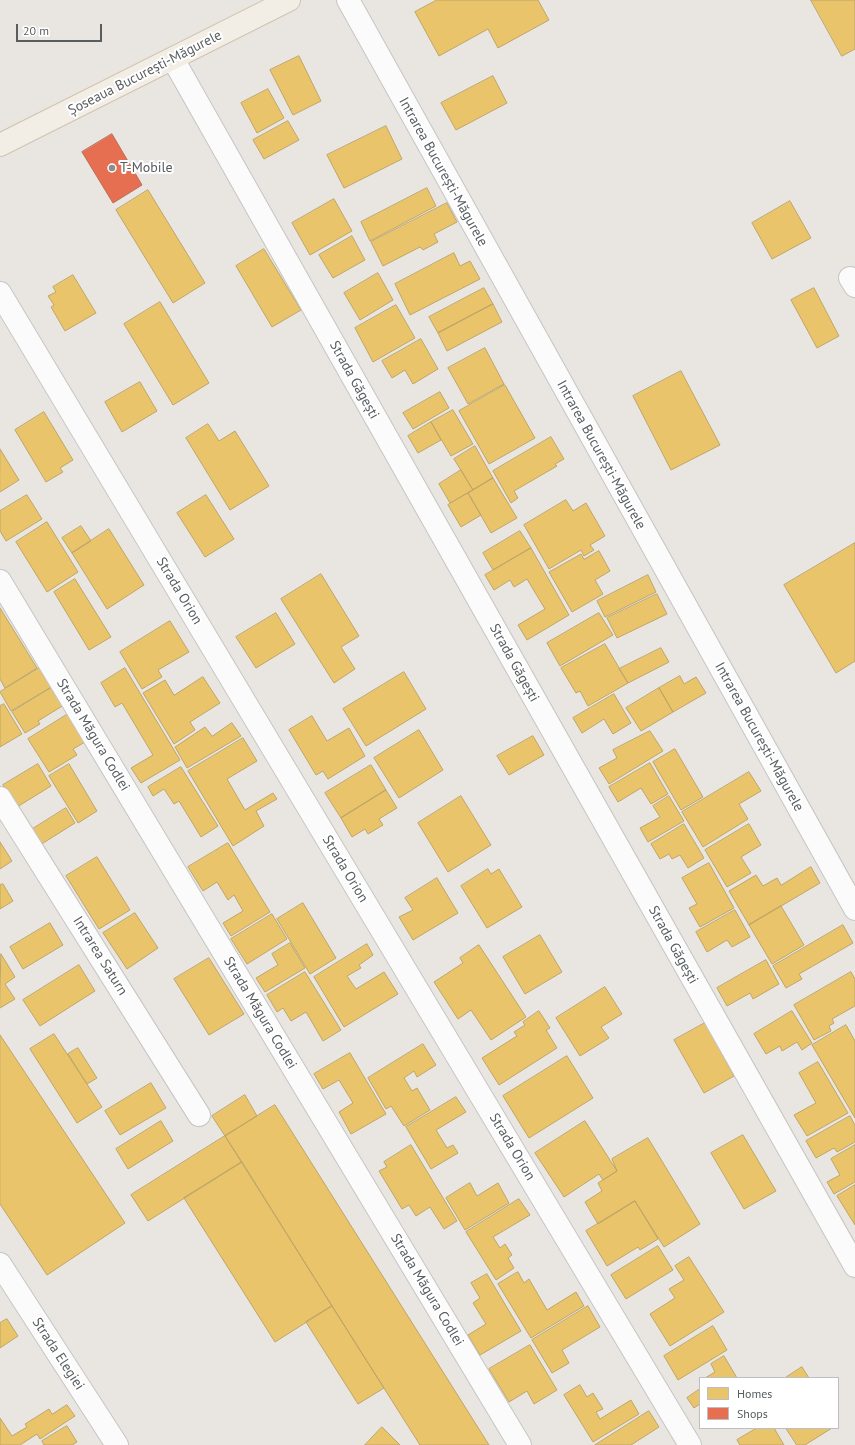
<!DOCTYPE html>
<meta charset="utf-8">
<style>
body{margin:0}
#map{position:relative;width:855px;height:1445px;overflow:hidden;background:#e9e6e2;font-family:"PT Sans",sans-serif}
canvas{display:block}
.legend{position:absolute;left:699px;top:1377px;width:140px;height:52px;box-sizing:border-box;background:#fff;border:1px solid #bcbebf;margin:0;padding:5px 7px;list-style:none;font-size:12px;color:#585d60}
.legend li{display:flex;align-items:center;gap:8px;height:20px}
.legend b{width:20px;border:1px solid #bcbebf}
.scale{position:absolute;left:16px;top:24px;width:86px;height:18px;box-sizing:border-box;border:2px solid #585d60;border-top:0;padding-left:5px;font-size:12px;line-height:14px;white-space:nowrap;color:#585d60;-webkit-text-stroke:3px #fff;paint-order:stroke}
</style>
<div id="map">
<canvas width="855" height="1445"></canvas>
<ul class="legend">
<li><b style="height:11px;background:#e9c46a"></b>Homes</li>
<li><b style="height:11px;background:#e76f51"></b>Shops</li>
</ul>
<div class="scale">20 m</div>
</div>
<script>
const c = document.querySelector('canvas').getContext('2d');
c.lineJoin = 'round';
function paint(path, color) { c.fillStyle = color; c.fill(path, 'evenodd'); }
function strokePath(path, color, width, dash) { c.strokeStyle = color; c.lineWidth = width; c.lineCap = dash ? 'butt' : 'round'; c.setLineDash(dash || []); c.stroke(path); }
function write(font, color, halo, rows, align = 'center') {
  c.font = font + ' "PT Sans",sans-serif'; c.lineWidth = 4; c.setLineDash([]); c.textBaseline = 'middle'; c.strokeStyle = halo; c.fillStyle = color; for (const [text, x, y, turn = 0] of rows) {
    c.save(); c.translate(x, y); c.rotate((+turn || 0) * Math.PI / 180); c.textAlign = isNaN(turn) ? turn : align; if (halo) c.strokeText(text, 0, 0); c.fillText(text, 0, 0); c.restore();
  }
}
const homes = new Path2D(`
 M437,0H538L549,20L498,48L488,29L439,56L415,12Z
 M811,0H855V49L842,56Z
 M299,56L321,101L293,115L270,70Z
 M493,76L507,103L456,130L441,103Z
 M268,89L284,118L257,133L241,103Z
 M288,121L299,140L264,159L253,140Z
 M386,126L402,159L344,188L327,155Z
 M427,188L436,206L370,241L361,222Z
 M148,190L205,283L173,303L116,210Z
 M334,199L352,231L310,255L292,223Z
 M790,201L811,238L772,259L752,223Z
 M447,203L457,222L434,234L438,242L423,250L420,247L383,266L371,242Z
 M352,236L365,260L333,278L319,255Z
 M264,249L301,310L272,327L236,266Z
 M454,253L460,266L470,261L480,279L410,315L395,284Z
 M378,273L393,300L360,320L344,293Z
 M73,275L96,313L65,331L51,307L54,305L48,296L56,292L53,287Z
 M484,288L493,304L438,333L429,317Z
 M814,288L839,336L817,348L791,300Z
 M160,302L209,383L173,405L124,324Z
 M493,304L502,322L447,351L438,333Z
 M396,305L415,338L373,362L355,328Z
 M421,339L438,369L413,384L405,370L392,378L382,361Z
 M485,348L504,384L468,404L448,368Z
 M681,371L720,445L671,470L633,396Z
 M140,382L157,411L122,432L105,402Z
 M505,385L535,438L489,464L459,411Z
 M440,392L449,408L413,429L403,413Z
 M453,410L473,444L451,456L431,422Z
 M44,412L73,460L60,468L63,472L46,482L15,430Z
 M431,422L441,440L418,453L408,436Z
 M208,424L219,441L235,431L269,486L230,510L186,438Z
 M551,437L564,459L555,464L557,466L514,491L518,498L511,503L493,471Z
 M475,446L493,478L473,490L454,459Z
 M0,449L19,480L0,492Z
 M461,470L473,490L450,503L439,484Z
 M493,478L517,518L491,533L468,493Z
 M468,493L481,515L461,527L448,505Z
 M27,495L42,519L6,541L0,531V511Z
 M206,495L234,539L205,557L177,513Z
 M566,500L573,511L586,503L605,536L590,545L594,550L584,556L581,550L549,569L524,525Z
 M47,522L78,572L47,592L16,542Z
 M81,526L91,541L72,553L62,538Z
 M109,529L144,585L107,609L72,553Z
 M520,531L531,548L493,570L483,553Z
 M855,543V661L836,673L784,585Z
 M531,548L569,615L527,640L518,625L545,609L527,579L514,587L510,580L494,590L485,575Z
 M599,551L610,571L595,580L603,594L572,612L549,572L581,554L584,559Z
 M321,574L359,636L341,647L355,669L334,683L281,599Z
 M648,575L656,592L605,617L597,601Z
 M75,579L111,637L89,650L54,592Z
 M657,594L667,614L617,638L607,618Z
 M0,608L37,668L5,688L0,679Z
 M276,613L295,644L256,668L236,637Z
 M599,613L613,635L560,666L547,643Z
 M170,621L189,652L158,670L162,677L142,689L120,652Z
 M605,644L628,683L588,706L580,691L576,693L561,668Z
 M661,648L669,662L628,683L619,669Z
 M41,667L53,686L11,711L0,692Z
 M125,668L180,760L141,783L131,768L153,755L122,703L115,707L101,683Z
 M404,672L426,709L366,746L343,709Z
 M680,676L684,684L696,677L706,693L673,712L659,688Z
 M203,677L220,703L190,722L195,730L174,744L143,693L165,680L174,695Z
 M53,687L64,705L38,721L40,724L25,733L12,712Z
 M659,688L673,712L641,731L626,708Z
 M614,694L631,723L613,734L604,719L582,733L573,718Z
 M4,704L22,734L0,747V706Z
 M68,714L85,742L73,749L77,755L49,772L28,739Z
 M312,716L327,741L349,728L365,756L328,779L323,771L316,775L289,730Z
 M232,723L241,736L187,768L175,747L205,727L212,736Z
 M419,730L443,770L399,798L374,758Z
 M650,731L663,751L609,784L599,768L617,758L613,750Z
 M533,736L544,755L509,775L497,756Z
 M243,738L257,761L227,779L245,810L273,793L277,799L256,811L264,826L233,846L188,771Z
 M675,749L703,797L681,810L653,762Z
 M650,763L668,794L651,804L641,788L618,802L609,787Z
 M38,764L51,786L17,807L3,785Z
 M69,764L97,811L78,823L49,776Z
 M371,765L386,790L341,818L325,793Z
 M181,767L218,826L201,837L179,801L174,804L164,789L153,796L148,787Z
 M749,772L761,791L739,804L748,819L703,847L682,812Z
 M386,790L397,808L379,819L383,825L368,834L365,829L352,837L341,818Z
 M461,796L491,845L448,872L418,823Z
 M669,796L684,821L648,842L640,828L660,817L653,806Z
 M66,808L75,823L40,845L31,830Z
 M684,824L704,858L688,868L680,855L672,859L669,854L660,859L651,844Z
 M749,824L761,845L741,857L751,873L727,887L705,850Z
 M0,842L12,861L0,869Z
 M228,843L270,912L231,936L223,923L243,911L234,895L228,900L217,882L203,891L188,867Z
 M97,857L130,910L99,929L66,876Z
 M709,863L734,908L700,927L689,908L697,904L682,878Z
 M811,867L820,883L749,925L729,891L756,875L763,886L777,878L781,885Z
 M488,869L491,874L499,869L522,907L487,928L461,886Z
 M437,878L458,913L413,940L399,917L413,910L405,898Z
 M3,884L13,901L0,909V885Z
 M303,903L336,958L310,974L277,919Z
 M781,906L804,945L772,964L749,925Z
 M735,910L750,937L732,947L727,940L707,952L696,932Z
 M135,913L158,948L127,969L103,933Z
 M272,914L287,939L247,964L231,939Z
 M50,923L63,945L23,969L10,947Z
 M843,925L853,943L799,974L802,979L786,988L773,966Z
 M540,935L562,972L525,994L503,957Z
 M290,943L305,968L265,992L256,978L278,965L272,954Z
 M367,944L373,955L359,965L361,968L347,976L356,989L384,972L398,994L344,1027L314,977Z
 M479,945L526,1017L491,1040L471,1010L458,1019L434,982L463,963L460,958Z
 M1,954L15,977L5,984L15,999L0,1008Z
 M209,958L244,1014L209,1035L174,979Z
 M766,960L779,984L753,999L750,993L727,1006L717,988Z
 M79,965L95,991L40,1026L23,1000Z
 M305,972L341,1030L323,1041L306,1012L291,1021L283,1008L277,1012L267,995Z
 M851,972L855,979V1006L832,1019L834,1023L829,1026L831,1031L814,1040L794,1005Z
 M605,987L622,1014L601,1027L609,1038L580,1056L556,1018Z
 M539,1011L550,1028L546,1030L557,1048L499,1085L482,1058L517,1036L514,1032L525,1025L523,1022Z
 M792,1011L812,1043L802,1050L797,1042L782,1051L780,1046L766,1054L754,1034Z
 M705,1023L734,1076L704,1093L674,1040Z
 M846,1025L855,1041V1118L812,1045Z
 M54,1034L102,1107L77,1123L30,1049Z
 M0,1035L125,1223L47,1275L0,1204Z
 M423,1044L436,1065L417,1077L414,1071L404,1078L412,1091L417,1088L430,1110L404,1126L391,1106L386,1109L368,1078Z
 M78,1048L97,1078L87,1084L68,1054Z
 M350,1053L386,1114L351,1134L339,1112L353,1103L339,1080L323,1089L314,1074Z
 M567,1056L593,1098L529,1138L503,1096Z
 M818,1062L848,1113L807,1136L794,1115L816,1103L799,1073Z
 M151,1083L166,1108L120,1135L105,1111Z
 M245,1095L257,1116L225,1136L212,1116Z
 M456,1097L466,1112L436,1130L447,1148L453,1145L458,1153L431,1169L406,1127Z
 M275,1105L489,1445H420L332,1306L225,1136Z
 M850,1116L855,1125V1142L837,1152L834,1148L816,1158L806,1141Z
 M161,1121L173,1141L128,1169L116,1149Z
 M585,1121L617,1171L603,1180L599,1174L564,1197L535,1153Z
 M743,1135L776,1191L744,1209L711,1153Z
 M225,1136L242,1162L148,1221L131,1195Z
 M648,1138L700,1224L664,1247L635,1201L598,1224L585,1202L602,1191L598,1183L617,1171L612,1159Z
 M411,1145L457,1221L444,1229L430,1207L416,1216L409,1205L402,1209L379,1171L387,1167L384,1162Z
 M855,1145V1182L834,1194L827,1182L840,1175L831,1159Z
 M242,1162L332,1306L275,1342L184,1198Z
 M470,1183L477,1196L498,1183L509,1203L465,1230L446,1198Z
 M855,1185V1225L837,1196Z
 M519,1199L530,1215L493,1237L500,1248L505,1244L512,1255L508,1258L514,1268L496,1280L466,1232Z
 M635,1201L658,1239L640,1250L638,1247L607,1266L586,1231Z
 M658,1246L673,1270L626,1299L611,1275Z
 M689,1257L724,1312L670,1346L650,1314L675,1298L669,1289L684,1280L675,1266Z
 M518,1272L524,1283L529,1279L547,1310L576,1292L584,1306L531,1338L498,1284Z
 M487,1274L521,1331L480,1355L468,1335L486,1324L473,1303L480,1298L471,1283Z
 M332,1306L384,1388L358,1404L306,1322Z
 M588,1306L600,1327L562,1350L569,1363L552,1373L532,1340Z
 M7,1319L18,1336L0,1348V1323Z
 M713,1326L727,1350L678,1380L664,1356Z
 M530,1345L557,1390L534,1404L527,1391L509,1402L489,1369Z
 M724,1356L737,1378H705L715,1372L711,1364Z
 M802,1367L809,1378H785Z
 M580,1385L587,1397L593,1393L603,1409L596,1412L600,1419L631,1400L639,1414L593,1442L564,1395Z
 M700,1389V1404L694,1408L687,1398Z
 M67,1405L75,1416L40,1439L37,1434L20,1445H0V1418L12,1436L27,1427L25,1424L49,1409L52,1414Z
 M649,1411L659,1427L631,1445H595Z
 M67,1426L77,1442L72,1445H44L42,1441Z
 M382,1427L400,1445H365Z
 M757,1428H774L784,1445H740L737,1440Z
 M786,1428H832L805,1445H797Z`);
paint(homes, '#e9c46a');
strokePath(homes, '#bea567', 1);
const shops = new Path2D(`
 M112,134L142,185L113,203L82,152Z`);
paint(shops, '#e76f51');
strokePath(shops, '#bc6a56', 1);
const minor = new Path2D(`
 M348,0L855,909
 M173,59L855,1266
 M850,278L855,286
 M0,293L690,1445
 M0,581L520,1445
 M0,798L199,1115
 M0,1264L117,1445`);
const major = new Path2D(`
 M0,145L289,0`);
strokePath(minor, '#c5c5c4', 24);
strokePath(major, '#d1c3af', 24);
strokePath(minor, '#fcfbfb', 22);
strokePath(major, '#f2eee5', 22);
for (const [x, y, r, color] of [
 [112,168,4,"#8b8d8e"]
]) { const dot = new Path2D(); dot.arc(x, y, r, 0, 2 * Math.PI); c.fillStyle = color; c.fill(dot); strokePath(dot, '#fff', 1.5); }
write('14px', '#585d60', '#fff', [
 ["Șoseaua București-Măgurele",145,73,-27],
 ["Intrarea București-Măgurele",443,172,61],
 ["Strada Găgești",354,380,61],
 ["Intrarea București-Măgurele",601,455,61],
 ["Strada Orion",179,591,59],
 ["Strada Găgești",514,663,61],
 ["Strada Măgura Codlei",93,735,59],
 ["Intrarea București-Măgurele",759,737,61],
 ["Strada Orion",345,869,59],
 ["Strada Găgești",673,945,61],
 ["Intrarea Saturn",100,956,58],
 ["Strada Măgura Codlei",260,1013,59],
 ["Strada Orion",512,1147,59],
 ["Strada Măgura Codlei",427,1290,59],
 ["Strada Elegiei",58,1354,57]
]);
write('14px', '#585d60', '#fff', [
 ["T-Mobile",120,168]
], 'left');
</script>
